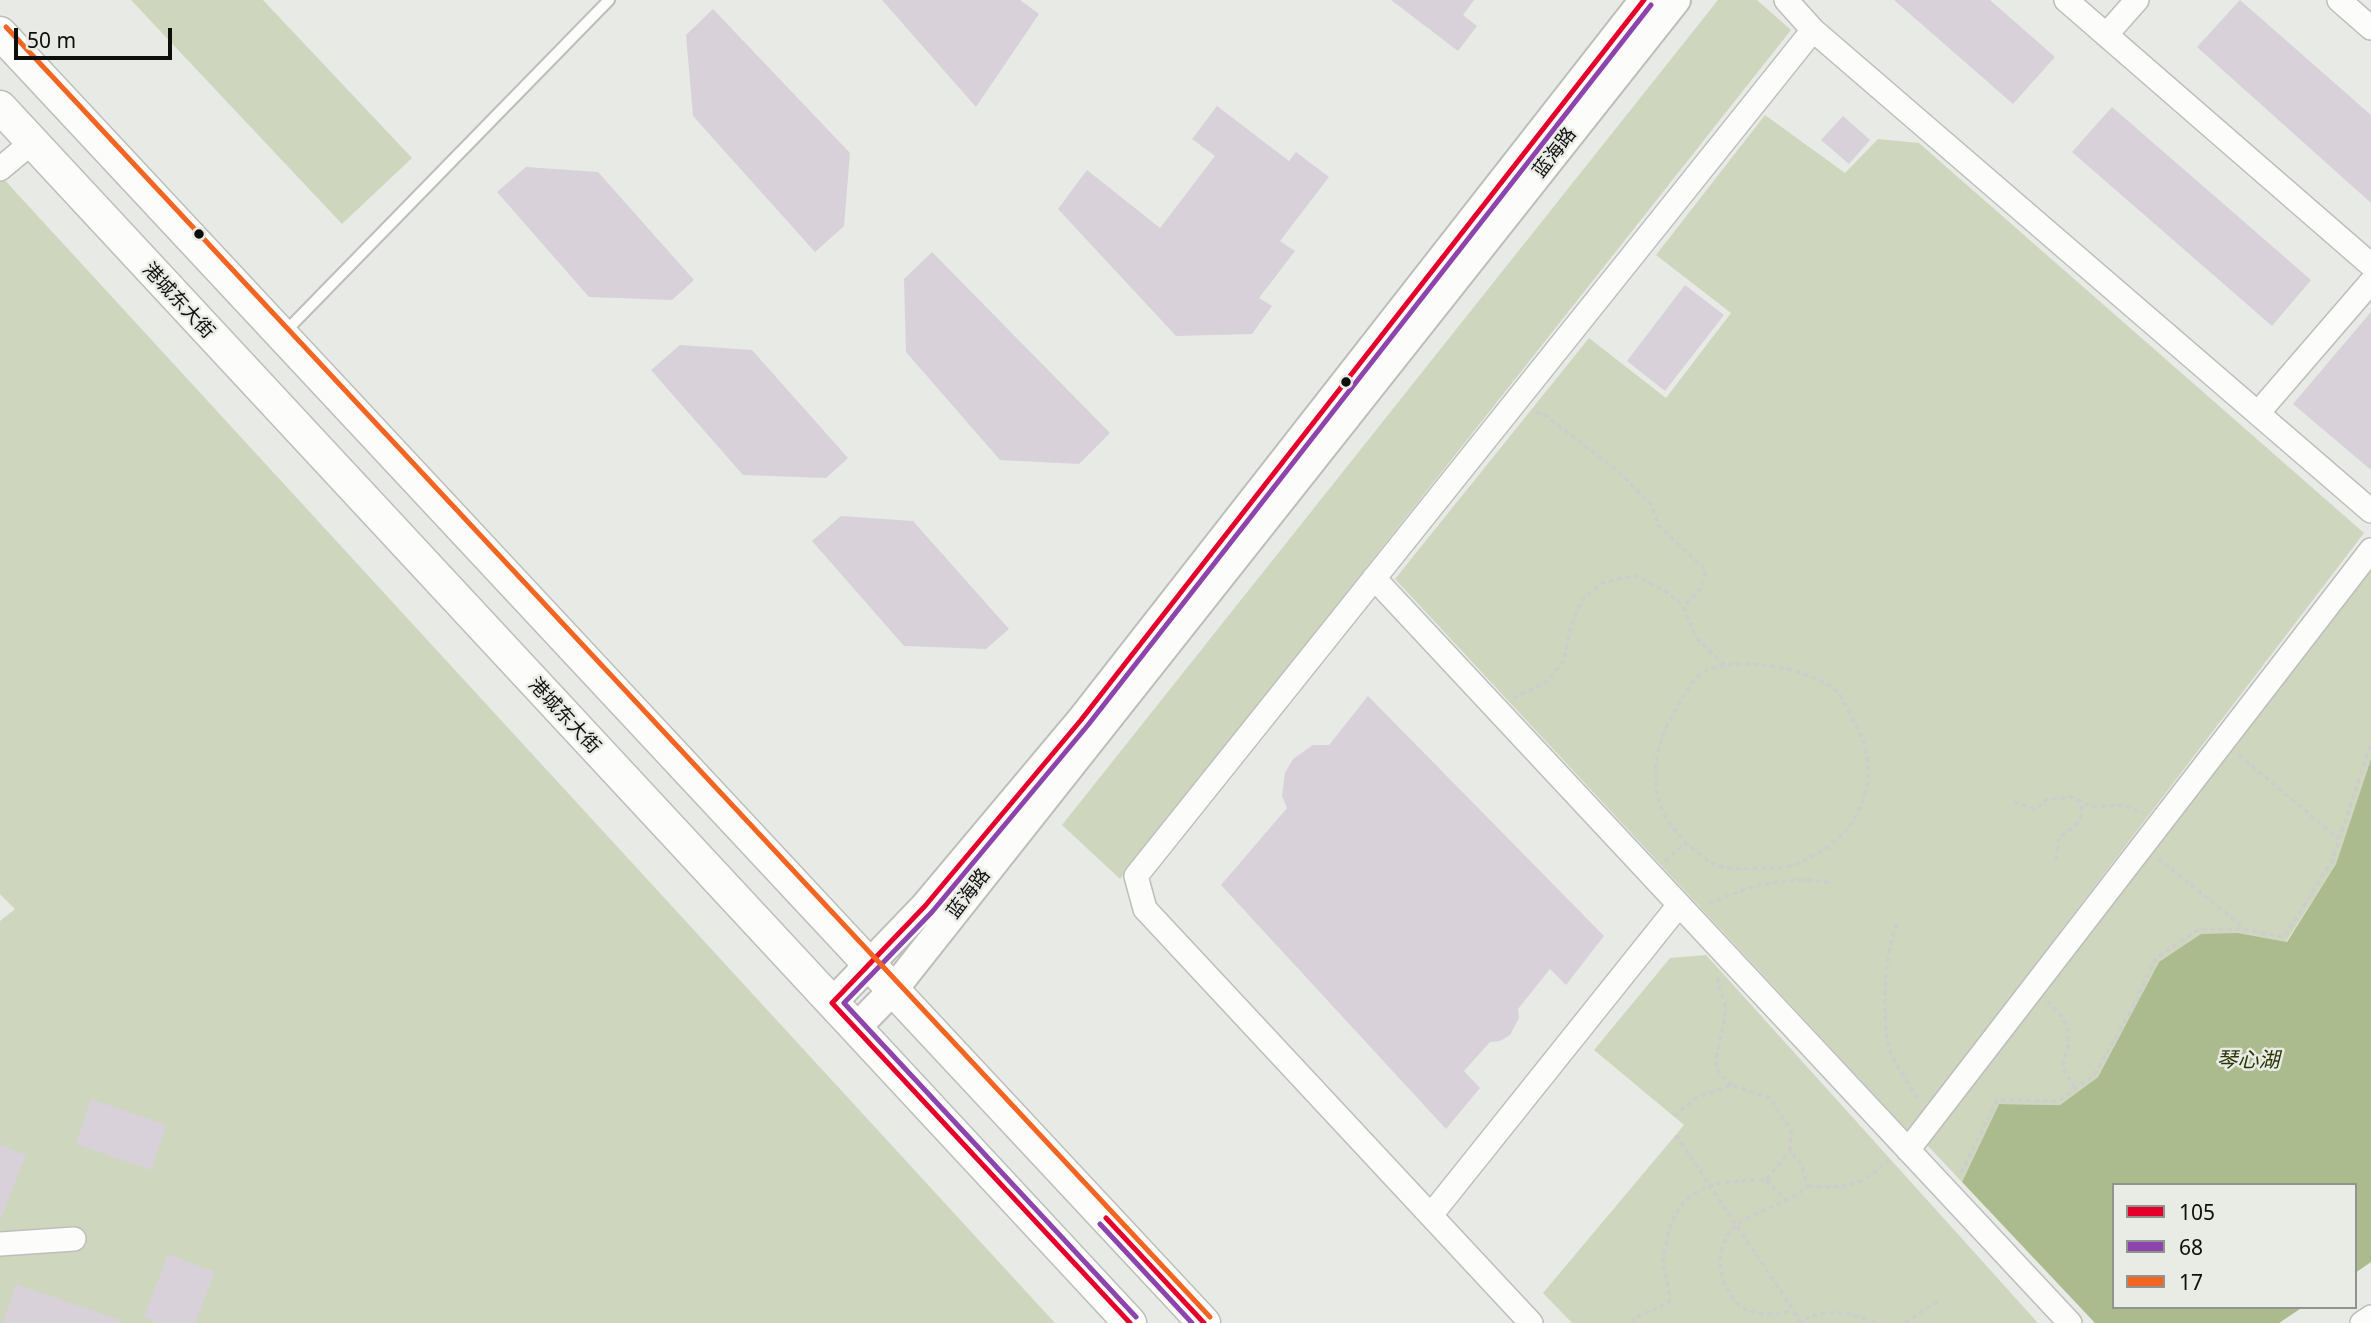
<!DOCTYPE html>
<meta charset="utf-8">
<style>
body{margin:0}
#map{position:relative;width:2371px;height:1323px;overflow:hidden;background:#e8eae6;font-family:"Noto Sans",sans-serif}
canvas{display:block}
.legend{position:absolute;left:2112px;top:1183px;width:245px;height:126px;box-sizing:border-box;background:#e9ebe5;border:2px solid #91938f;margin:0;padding:9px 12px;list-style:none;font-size:21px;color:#0e0e0d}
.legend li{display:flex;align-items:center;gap:14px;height:35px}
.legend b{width:35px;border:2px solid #91938f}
.scale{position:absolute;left:14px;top:28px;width:158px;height:32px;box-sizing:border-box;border:4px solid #0e0e0d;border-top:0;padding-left:9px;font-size:21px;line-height:24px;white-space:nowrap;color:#0e0e0d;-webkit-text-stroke:5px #e9ebe5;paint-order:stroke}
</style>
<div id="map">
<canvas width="2371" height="1323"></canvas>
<ul class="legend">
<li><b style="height:9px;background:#e4002b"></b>105</li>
<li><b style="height:9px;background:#8e44ad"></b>68</li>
<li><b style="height:9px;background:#f26522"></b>17</li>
</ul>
<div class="scale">50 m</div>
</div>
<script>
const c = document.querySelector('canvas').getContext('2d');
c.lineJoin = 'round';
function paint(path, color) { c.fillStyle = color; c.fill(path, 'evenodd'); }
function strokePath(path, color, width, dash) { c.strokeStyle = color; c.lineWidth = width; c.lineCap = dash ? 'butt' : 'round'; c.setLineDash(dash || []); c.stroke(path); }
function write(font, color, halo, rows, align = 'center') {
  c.font = font + ' "Noto Sans","Noto Sans SC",sans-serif'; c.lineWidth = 5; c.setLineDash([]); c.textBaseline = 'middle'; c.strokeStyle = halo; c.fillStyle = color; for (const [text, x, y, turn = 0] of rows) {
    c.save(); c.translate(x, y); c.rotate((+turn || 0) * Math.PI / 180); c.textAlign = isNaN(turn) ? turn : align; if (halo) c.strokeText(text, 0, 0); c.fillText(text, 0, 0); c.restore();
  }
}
paint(new Path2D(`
 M131,0H263L412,158L342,224Z
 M1718,0H1757L1791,30L1120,879L1062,825Z
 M1765,115L1845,173L1878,139L1919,143L2364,533L1908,1131L1395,579L1589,338L1666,398L1731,313L1656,255Z
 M0,175L1055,1323H0V921L15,909L0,894Z
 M2371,567V759L2336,864L2286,942L2238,933L2159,962L2098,1077L2060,1105L1999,1104L1962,1182L1925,1143Z
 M1706,955L1718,968L2038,1323H1572L1543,1293L1684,1125L1594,1050L1670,958Z`), '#ced7be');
paint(new Path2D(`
 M2371,759V1262L2355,1273V1185H2114V1307H2303L2279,1323H2095L1962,1182L1999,1104L2060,1105L2098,1077L2159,962L2201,934L2238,933L2287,942L2336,864Z`), '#acbb8e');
paint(new Path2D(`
 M882,0H1020L1039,14L976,107Z
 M1391,0H1474L1463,15L1477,26L1458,51Z
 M1894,0H1990L2055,57L2013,104Z
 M2240,0L2371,115V203L2197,47Z
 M713,9L850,153L844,226L815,252L693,116L686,35Z
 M1217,106L1289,161L1296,152L1329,177L1280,241L1295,251L1259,298L1272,306L1252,334L1176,336L1058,209L1087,170L1160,228L1215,156L1192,139Z
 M2112,107L2311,280L2272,326L2072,152Z
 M1843,116L1870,140L1849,164L1821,140Z
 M526,167L598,172L694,280L672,300L589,297L497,192Z
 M932,252L1110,433L1079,464L1000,460L906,352L904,279Z
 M1685,285L1724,315L1665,391L1627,361Z
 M2371,312V470L2293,404Z
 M680,345L752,350L848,458L826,478L743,475L651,370Z
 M841,516L913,521L1009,629L986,649L904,646L812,541Z
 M1368,696L1604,936L1566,985L1550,969L1518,1009L1519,1018L1510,1035L1500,1041L1490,1042L1464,1071L1480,1088L1446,1129L1221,885L1287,808L1282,796L1285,773L1293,759L1313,745H1329Z
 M91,1099L167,1125L151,1170L76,1144Z
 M0,1145L26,1155L1,1218L0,1217Z
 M168,1254L215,1272L195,1323H159L144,1317Z
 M16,1284L120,1320L119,1323H3Z`), '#d8d1da');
const service = new Path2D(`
 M283,334L609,0`);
const minor = new Path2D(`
 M1786,0L1813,30
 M2066,0L2371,265
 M2339,0L2371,28
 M2106,35L2137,0
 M0,169L31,143
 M2258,413L2371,282
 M1374,578L2070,1323
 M1908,1150L2371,550
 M1431,1215L1679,905
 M0,1244L74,1239
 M1531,1323L1145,909L1136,876L1813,30L2371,511
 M2362,1323L2371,1317`);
const tertiary = new Path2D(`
 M832,1003L925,906L1081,720L1644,0
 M857,1027L893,990L1676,0`);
const secondary = new Path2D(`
 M0,33L1204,1323
 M0,107L1130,1323`);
strokePath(service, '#bdbebc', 14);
strokePath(minor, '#bdbebc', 26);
strokePath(tertiary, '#bdbebc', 32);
strokePath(secondary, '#bdbebc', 35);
strokePath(new Path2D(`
 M1536,412L1545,415L1619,472L1651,504L1658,525L1706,570L1699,592L1683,606
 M1513,698L1545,683L1564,661L1570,629L1581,601L1602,583L1623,578L1636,576L1667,592L1683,606L1696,638L1725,665
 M2239,755L2339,839
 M2014,802L2036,809L2046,800L2071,797L2091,807L2122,805L2143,813
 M2158,858L2244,928
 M2056,860L2059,837C2074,827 2084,822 2081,803
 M1665,861L1686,843C1694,849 1703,858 1711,863C1723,869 1746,869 1759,868C1768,868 1781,869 1790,866C1859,843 1890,779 1851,716C1847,709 1843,699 1838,693C1814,667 1725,652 1698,676C1690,683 1685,695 1680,703C1657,736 1646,780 1666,818C1671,827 1680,835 1686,843
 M1709,904C1750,885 1788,875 1833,883
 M1897,924C1884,954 1882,1011 1888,1043C1892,1062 1910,1084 1919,1101
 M1718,978C1717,990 1726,999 1725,1011C1724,1031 1716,1048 1716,1069L1731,1085
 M2047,1001C2072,1024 2073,1035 2062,1067L2075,1088
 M1674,1116L1696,1098L1731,1085L1770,1098L1791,1130L1790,1151L1801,1164L1808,1186C1784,1207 1756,1209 1737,1225C1712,1245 1717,1282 1737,1303C1751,1318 1776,1315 1793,1310
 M1676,1135L1802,1323
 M1961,1173L1997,1100L2059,1101L2094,1075L2133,1007L2156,958L2199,929H2240L2284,937L2332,861L2371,743
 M1766,1180L1787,1201
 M1808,1186C1843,1189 1862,1187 1888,1160
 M1632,1323L1634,1318L1669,1303C1670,1286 1664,1276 1663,1261C1663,1254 1666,1246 1667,1240C1677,1185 1718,1180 1766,1180L1790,1151
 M1797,1323C1824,1307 1848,1311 1876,1323
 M1905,1323L1938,1301`), '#cdcdcc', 3.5, [5, 3.5]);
strokePath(service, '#fcfcfb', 10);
strokePath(minor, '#fcfcfb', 23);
strokePath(tertiary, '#fcfcfb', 28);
strokePath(secondary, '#fcfcfb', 32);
strokePath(new Path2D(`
 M1106,1218L1204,1323
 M1130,1323L832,1003L925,906L1081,720L1644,0`), '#e4002b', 5);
strokePath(new Path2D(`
 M1100,1224L1192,1323
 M1136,1317L844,1003L932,912L1088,725L1651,5`), '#8e44ad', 5);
strokePath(new Path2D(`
 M6,27L1210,1317`), '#f26522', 5);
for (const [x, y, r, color] of [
 [199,234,6,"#0e0e0d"],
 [1346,382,6,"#0e0e0d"]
]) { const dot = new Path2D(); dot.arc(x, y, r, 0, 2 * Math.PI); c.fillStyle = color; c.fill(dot); strokePath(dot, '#e9ebe5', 2.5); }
write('19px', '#0e0e0d', '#e9ebe5', [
 ["蓝海路",1555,153,-52],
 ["港城东大街",178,301,47],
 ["港城东大街",564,716,47],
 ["蓝海路",969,894,-52]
]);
write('italic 21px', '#293504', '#e9ebe5', [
 ["琴心湖",2248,1061]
]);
</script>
